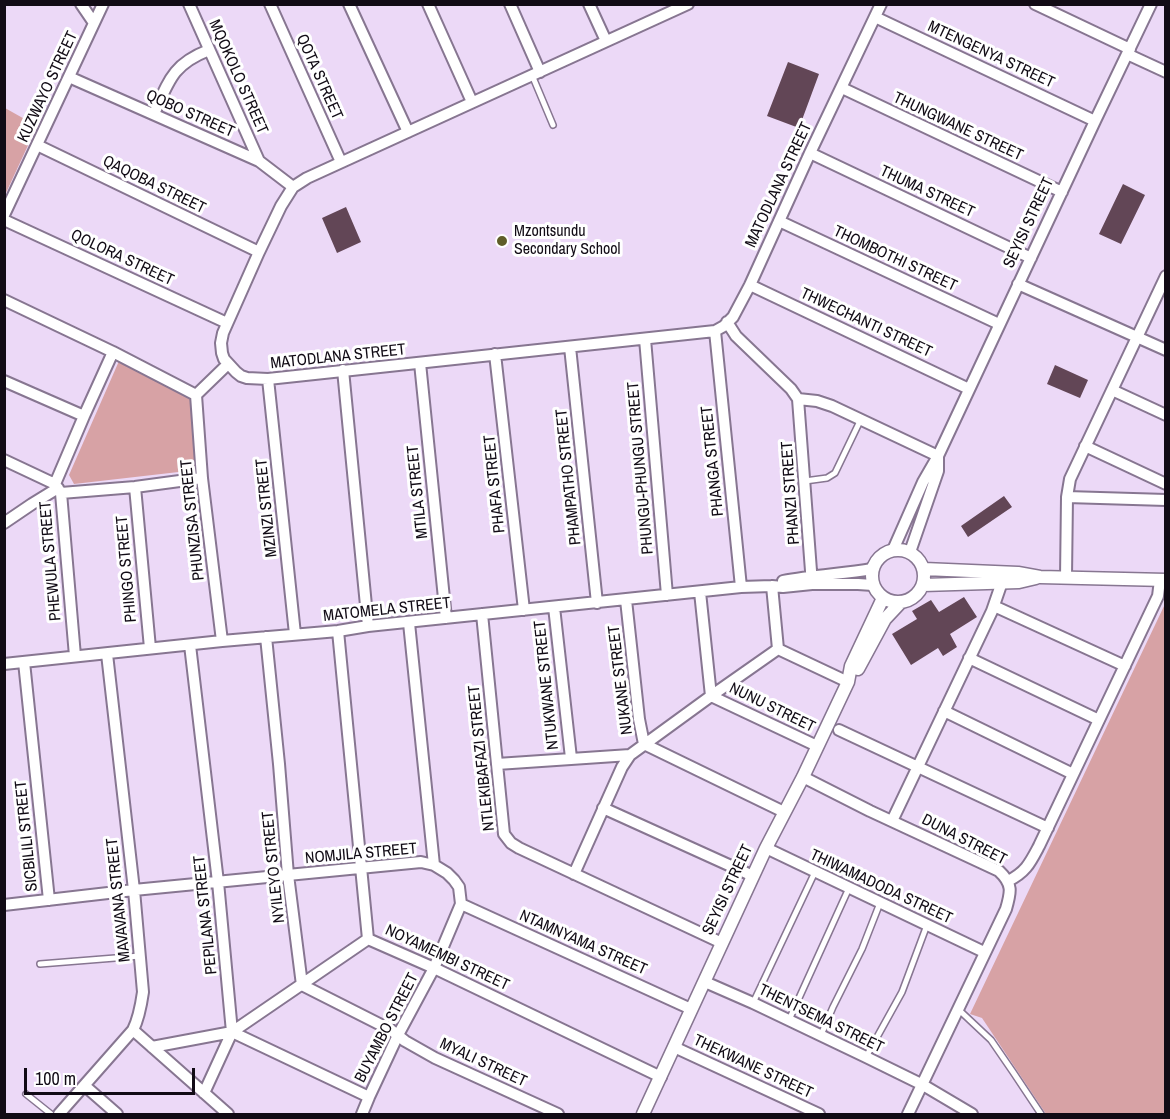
<!DOCTYPE html>
<style>
body{margin:0}
#map{position:relative;width:1170px;height:1119px;overflow:hidden;background:#ecd9f7;font-family:"Archivo Narrow",sans-serif}
canvas{display:block}
.frame{position:absolute;inset:0;border:6px solid #110b15;pointer-events:none}
.scale{position:absolute;left:24px;top:1068px;width:171px;height:27px;box-sizing:border-box;border:3px solid #110b15;border-top:0;padding-left:8px;font-size:18px;line-height:21px;white-space:nowrap;color:#110b15;-webkit-text-stroke:4px #fff;paint-order:stroke}
</style>
<div id="map">
<canvas width="1170" height="1119"></canvas>
<div class="frame"></div>
<div class="scale">100 m</div>
</div>
<script>
const c = document.querySelector('canvas').getContext('2d');
c.lineJoin = 'round';
function paint(path, color) { c.fillStyle = color; c.fill(path, 'evenodd'); }
function strokePath(path, color, width, dash) { c.strokeStyle = color; c.lineWidth = width; c.lineCap = dash ? 'butt' : 'round'; c.setLineDash(dash || []); c.stroke(path); }
function write(font, color, halo, rows, align = 'center') {
  c.font = font + ' "Archivo Narrow",sans-serif'; c.lineWidth = 6; c.setLineDash([]); c.textBaseline = 'middle'; c.strokeStyle = halo; c.fillStyle = color; for (const [text, x, y, turn = 0] of rows) {
    c.save(); c.translate(x, y); c.rotate((+turn || 0) * Math.PI / 180); c.textAlign = isNaN(turn) ? turn : align; if (halo) c.strokeText(text, 0, 0); c.fillText(text, 0, 0); c.restore();
  }
}
paint(new Path2D(`
 M5,108L37,126L5,195Z
 M119,361L191,398L196,470L74,484L69,475Z
 M1165,604V1114H1046L982,1018L970,1014Z`), '#d7a2a5');
paint(new Path2D(`
 M788,62L819,74L799,128L767,116Z
 M1123,184L1145,195L1121,244L1099,234Z
 M346,207L361,242L337,253L322,218Z
 M1055,365L1088,380L1080,398L1047,384Z
 M1004,496L1012,507L968,537L961,526Z
 M964,597L977,617L950,634L957,647L943,656L938,648L911,665L892,634L917,619L912,611L931,600L939,612Z`), '#624656');
const service = new Path2D(`
 M532,75L553,125
 M805,481L827,478L835,473L861,419
 M40,964L140,956
 M753,1003L815,872
 M958,1009L991,1040L1013,1072L1041,1114
 M789,1020L849,888
 M821,1035L833,1007L862,949L880,903
 M866,1057L902,992L927,925
 M26,1094L51,1114`);
const minor = new Path2D(`
 M81,4L94,23
 M189,4L259,161
 M270,4L341,162
 M349,4L408,132
 M428,4L472,102
 M510,4L540,72
 M589,4L606,41
 M688,4L307,178L293,187L281,206L259,252L223,333L221,343L222,353L224,359L236,372L241,376L247,378L268,379L715,331L724,326L733,317L750,285L810,153L881,4
 M1035,4L1130,49
 M875,17L1095,121
 M1127,54L1166,72
 M69,77L259,161L293,187
 M842,88L1062,192
 M154,114C169,80 173,64 209,50
 M37,145L259,252
 M810,153L1031,258
 M4,215L103,4
 M4,220L227,323
 M779,221L999,324
 M1018,284L1166,350
 M750,285L969,389
 M4,300L113,352L196,395
 M727,322L736,336L791,389L798,399L812,584
 M715,331L741,587
 M645,339L667,595
 M570,347L597,603
 M495,354L524,610
 M420,363L446,618
 M343,370L368,626
 M268,379L295,634
 M4,381L84,416
 M1112,390L1166,415
 M196,395L202,478L222,641
 M196,395L228,364
 M798,399L817,401L832,406L938,456
 M1085,446L1166,484
 M4,460L55,484L61,493L75,656
 M55,484L84,416L113,352
 M135,487L150,648
 M61,493L135,487L202,478
 M1067,497L1166,500
 M4,523L32,504L58,488
 M893,550L923,482L938,456L1095,121L1151,4
 M910,552L938,471V456
 M1066,577L1067,497L1070,479L1166,276
 M783,581C813,575 843,574 872,569
 M772,586L778,649
 M700,592L711,696L817,746
 M626,600L639,719L644,744L784,812
 M994,606L1125,666
 M554,607L571,758
 M482,614L504,834L511,843L519,848L722,943
 M409,623L434,865
 M338,631L368,939
 M266,637L279,764L288,875L302,985L391,1030L405,1041L435,1058L558,1114
 M190,645L218,882L232,1032L369,1097
 M778,649L848,682
 M969,658L1099,720
 M24,662L49,900
 M4,664L222,641L338,631L368,626L741,587L772,586L783,587L812,584H858L873,585
 M944,711L1073,774
 M839,730L1048,828
 M497,764L630,755
 M803,777L870,811L999,871C1013,884 1011,892 1006,909L908,1114
 M603,808L753,876
 M892,821L992,611L1002,582
 M766,848L984,952
 M574,874L622,767L630,755L711,696L778,649
 M1008,881C1026,872 1030,863 1039,846L1158,596L1160,580
 M461,904L691,1009
 M4,905L134,890L421,862L434,865L447,873L454,880L459,887L461,904L434,968L398,1035L369,1097L362,1114
 M368,939L434,968L661,1077
 M705,982L753,1003L866,1057L923,1085L972,1114
 M133,1030L228,1114
 M152,1047L232,1032L368,939
 M674,1047L819,1114
 M85,1086L117,1114
 M204,1093L232,1032
 M59,1114L133,1030C139,1018 141,1006 143,992L134,890L107,654`);
const tertiary = new Path2D(`
 M872 576a26 26 0 1 1 52 0a26 26 0 1 1-52 0Z
 M924,569L1018,573L1040,577L1166,580
 M923,585L1019,582L1036,578
 M858,669L885,619L900,603
 M643,1114L766,848L803,777L848,682L851,666L883,598`);
strokePath(service, '#877691', 8);
strokePath(minor, '#877691', 14);
strokePath(tertiary, '#877691', 15);
strokePath(service, '#fff', 5);
strokePath(minor, '#fff', 10);
strokePath(tertiary, '#fff', 12);
for (const [x, y, r, color] of [
 [502,241,6,"#5f5d29"]
]) { const dot = new Path2D(); dot.arc(x, y, r, 0, 2 * Math.PI); c.fillStyle = color; c.fill(dot); strokePath(dot, '#fff', 2); }
write('16px', '#110b15', '#fff', [
 ["MTENGENYA STREET",991,55,25],
 ["MQOKOLO STREET",238,77,66],
 ["QOTA STREET",319,77,66],
 ["KUZWAYO STREET",48,87,-65],
 ["QOBO STREET",190,114,24],
 ["THUNGWANE STREET",958,127,25],
 ["QAQOBA STREET",154,185,26],
 ["MATODLANA STREET",779,185,-65],
 ["THUMA STREET",927,192,25],
 ["SEYISI STREET",1029,223,-65],
 ["QOLORA STREET",122,258,25],
 ["THOMBOTHI STREET",895,259,25],
 ["THWECHANTI STREET",866,323,25],
 ["MATODLANA STREET",338,357,-6],
 ["PHANGA STREET",713,461,-96],
 ["PHUNGU-PHUNGU STREET",641,468,-95],
 ["PHAMPATHO STREET",569,477,-96],
 ["PHAFA STREET",495,484,-96],
 ["MTILA STREET",418,492,-96],
 ["PHANZI STREET",791,493,-94],
 ["MZINZI STREET",267,508,-96],
 ["PHUNZISA STREET",193,520,-96],
 ["PHEWULA STREET",51,561,-95],
 ["PHINGO STREET",127,569,-95],
 ["MATOMELA STREET",387,610,-6],
 ["NUKANE STREET",621,680,-97],
 ["NTUKWANE STREET",547,685,-96],
 ["NUNU STREET",772,708,26],
 ["NTLEKIBAFAZI STREET",482,758,-96],
 ["SICBILILI STREET",27,836,-96],
 ["DUNA STREET",964,840,27],
 ["NOMJILA STREET",361,854,-5],
 ["NYILEYO STREET",274,867,-96],
 ["THIWAMADODA STREET",881,887,25],
 ["SEYISI STREET",728,890,-65],
 ["MAVAVANA STREET",119,900,-96],
 ["PEPILANA STREET",206,915,-96],
 ["NTAMNYAMA STREET",583,943,24],
 ["NOYAMEMBI STREET",447,958,25],
 ["THENTSEMA STREET",821,1019,26],
 ["BUYAMBO STREET",387,1028,-63],
 ["MYALI STREET",483,1063,25],
 ["THEKWANE STREET",753,1067,25]
]);
write('16px', '#110b15', '#fff', [
 ["Mzontsundu",514,232],
 ["Secondary School",514,250]
], 'left');
</script>
